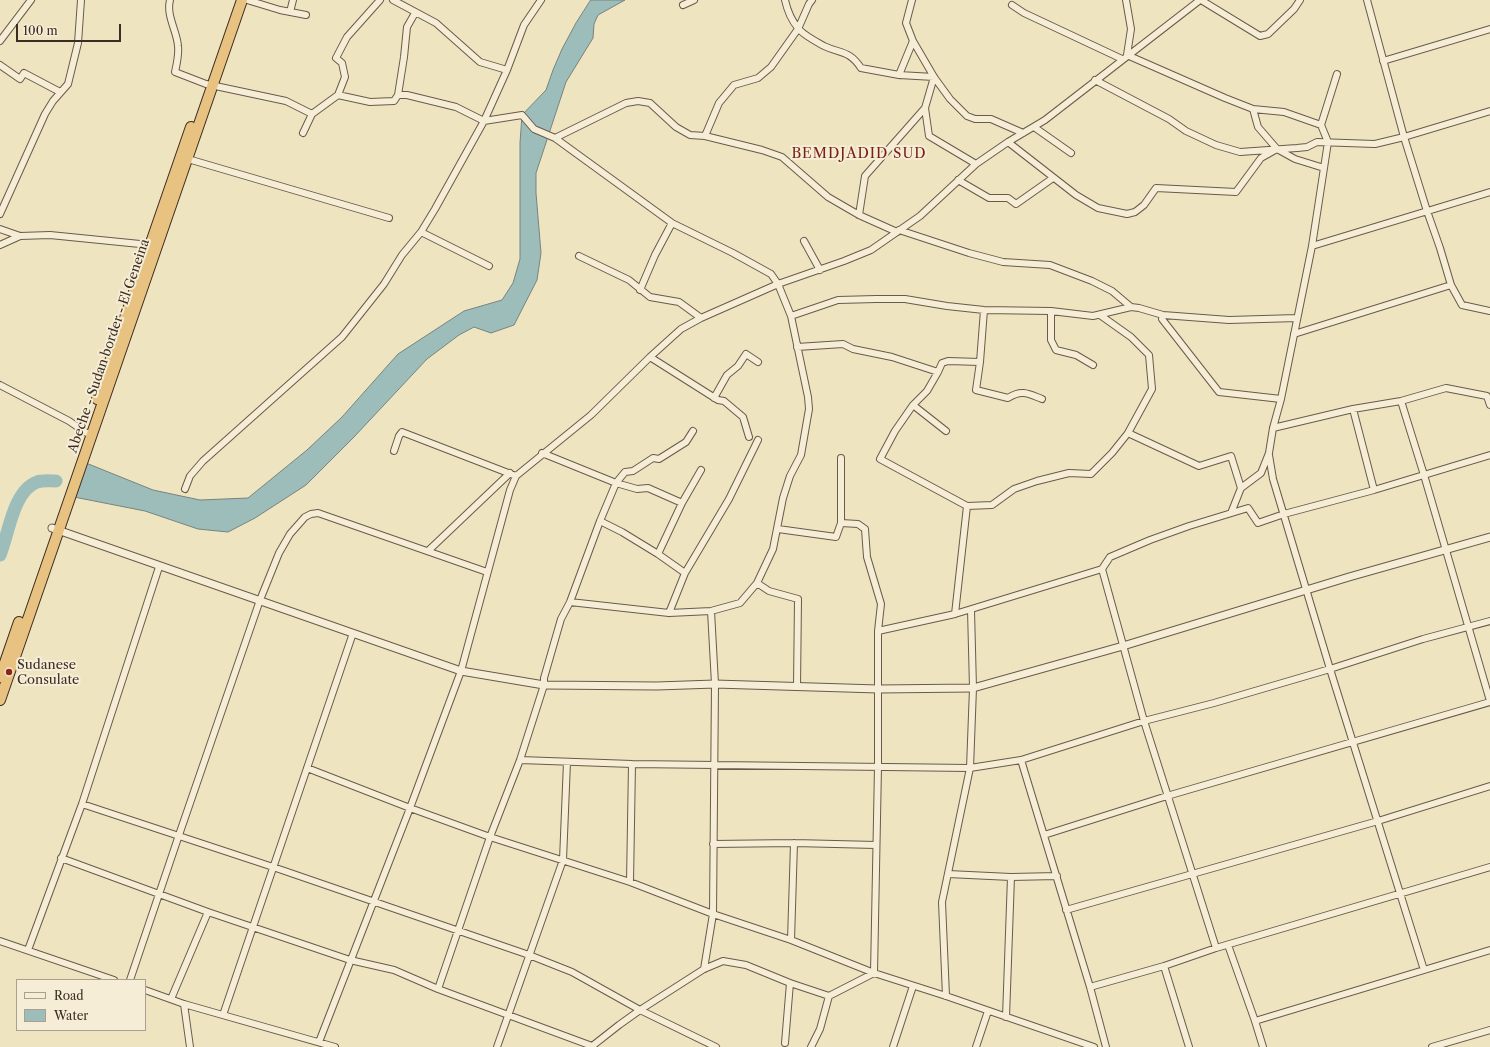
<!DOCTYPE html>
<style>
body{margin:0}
#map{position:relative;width:1490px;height:1047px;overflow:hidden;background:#efe4c0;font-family:"Libre Caslon Text",serif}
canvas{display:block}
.legend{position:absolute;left:16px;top:979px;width:130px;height:52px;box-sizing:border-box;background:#f5edd6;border:1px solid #aba08e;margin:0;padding:5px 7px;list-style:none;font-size:12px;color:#3d2c23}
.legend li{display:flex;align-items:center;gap:8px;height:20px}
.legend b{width:20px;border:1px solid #aba08e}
.scale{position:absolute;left:16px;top:24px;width:105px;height:18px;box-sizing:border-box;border:2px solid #3d2c23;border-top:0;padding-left:5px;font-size:12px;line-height:14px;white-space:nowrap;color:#3d2c23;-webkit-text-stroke:3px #f5edd6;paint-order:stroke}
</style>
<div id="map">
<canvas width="1490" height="1047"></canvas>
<ul class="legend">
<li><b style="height:5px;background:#f5edd6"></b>Road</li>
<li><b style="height:11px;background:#9cbdba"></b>Water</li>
</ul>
<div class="scale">100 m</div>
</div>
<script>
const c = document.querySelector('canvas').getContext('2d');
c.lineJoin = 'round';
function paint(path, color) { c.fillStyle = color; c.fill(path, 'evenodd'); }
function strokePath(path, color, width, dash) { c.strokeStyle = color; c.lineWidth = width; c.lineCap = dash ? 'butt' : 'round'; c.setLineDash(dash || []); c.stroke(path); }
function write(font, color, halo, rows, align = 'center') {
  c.font = font + ' "Libre Caslon Text",serif'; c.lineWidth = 4; c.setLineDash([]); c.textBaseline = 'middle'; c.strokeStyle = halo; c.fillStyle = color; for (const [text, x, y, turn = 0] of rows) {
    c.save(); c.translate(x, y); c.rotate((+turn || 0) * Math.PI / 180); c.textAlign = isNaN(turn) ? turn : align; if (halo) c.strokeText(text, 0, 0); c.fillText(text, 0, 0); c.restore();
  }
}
const water = new Path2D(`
 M591,0H625L598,15L594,24L593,38L566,82L536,173V193L541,253L537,280L514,325L491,333L474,327L459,335L427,359L354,437L306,485L255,518L228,532L198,529L145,511L74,497L86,463L153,490L200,500L248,498L307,450L342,417L398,354L464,311L502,300L513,283L520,259V143L522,115L546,90L553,70L562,49L576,23Z`);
paint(water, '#9cbdba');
strokePath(water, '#76837e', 1);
strokePath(new Path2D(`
 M0,555C9,533 13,491 37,482C43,480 50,481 56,481`), '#9cbdba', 13);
const minor = new Path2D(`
 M170,0C166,16 177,31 178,46C179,55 177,63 175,72L206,84L286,101L312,114L338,95L370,102L394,101L398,95L404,57L407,27L415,13
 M247,0L280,10L306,15
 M393,0L436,23L480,62L507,70
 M785,0C787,9 792,21 798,28C803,35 817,42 824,46C841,54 849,50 861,68L899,75L934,77L925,108L929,136L976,164
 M1126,0L1131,29L1127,55L1225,98L1253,109L1284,112L1321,125L1328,142L1312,246L1281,399L1273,428L1269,453L1261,473L1241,488L1231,513
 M1201,0L1260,36L1268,34L1294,9L1300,0
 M1367,0L1404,137L1427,211L1440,248L1451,285L1462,305L1490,311
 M683,5L694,0
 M1012,5L1024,13L1122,59
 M290,12L293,0
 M0,41L31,0
 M913,41L934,77L950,99L967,116L975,119H991L1023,133
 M1383,61L1490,29
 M0,65L20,79L24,73L60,92
 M899,75L913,41L906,23L912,0
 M1095,80L1169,119L1186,131L1216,145L1240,152L1297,148L1307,147L1317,142L1375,144L1404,137L1490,111
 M338,95L345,77L342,63L336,58L347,37L380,0
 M398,95H407L456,107L484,121L522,115L534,129L555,138L672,223L733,253L771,274L778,284L791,316L808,397L809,409L801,455L790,476L783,498L773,549L757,583L740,603L711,611L669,613L570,602
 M1253,109L1258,127L1277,149
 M1321,125L1337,74
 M1034,127L1071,153
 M303,133L312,114
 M705,136L719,103L734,85L758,78L771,67L798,29L809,4L812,0
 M555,138L626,103L638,101L650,103L676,127L690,135L705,136L762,150L782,157L828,197L859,215L897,232
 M1008,142L1076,195L1098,208L1127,214L1135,212L1144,205L1156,188L1236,192L1261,158L1277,149L1295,159L1324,168
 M188,159L389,218
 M958,180L989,198H1008L1016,204L1053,178
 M0,214L45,114L53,101L68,84L78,43L81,0
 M859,215L865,176L925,108
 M0,229L20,236L50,235L150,245
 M899,230L969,253L1003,262L1050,265L1092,281L1112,291L1131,307
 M421,232L489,266
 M804,241L820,270
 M0,245L20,236
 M1312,246L1490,192
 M579,256L629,280L650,297L679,302L701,318
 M640,290L655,255L672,223
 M1051,311V340L1056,350L1076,355L1093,365
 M1100,315L1131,337L1149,355L1152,389L1128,433
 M1163,315L1162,319L1219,392L1281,399
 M791,316L838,300L876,299H905L947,306L984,310L1051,311L1093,316L1131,307L1139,308L1163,315L1229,320L1297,318
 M1294,334L1451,285
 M797,347L843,344L853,349L892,357L938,372L942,363L948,361L980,362L984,310
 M650,357L718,400L724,401L743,417L749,437
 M980,362L976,390L1008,398C1022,389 1029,394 1042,399
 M938,372L927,391L913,405L895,431L880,459L967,506L992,505L1014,489L1037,481L1069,473L1091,474L1112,453L1128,433L1199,466L1231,456L1241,488
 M0,385L69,421L85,432L91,435
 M714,398L727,375L738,366L746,354L758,362
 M1401,401L1424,475L1490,701
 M913,405L946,431
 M1353,409L1374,490
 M1273,428L1353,409L1401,401L1446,388L1487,396L1490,405
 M394,451L399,436L402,432L516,476
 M542,453L616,483L637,489L648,488L682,503
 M1269,455L1273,479L1330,669L1424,970
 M185,489L190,476L203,461L342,337L384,284L402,255L421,232L435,209L484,121L507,70L524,25L541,0
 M600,521L622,532L658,554L682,503L701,470
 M841,523L858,524L865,529L867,557L881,604L878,631
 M778,529L836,537L841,523V458
 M428,551L510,473
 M658,554L685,573
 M1102,569L1144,721L1216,948
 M757,583L769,591L798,599L797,687
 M669,613L685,573L729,499L758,440
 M955,614L967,506
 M520,760L632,764L970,768L1021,760L1144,721L1214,703L1330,669L1423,639L1490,621
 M1021,760L1090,987L1106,1047
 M307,768L410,808L490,837L630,882L713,914L791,940L874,973L946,996L1094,1047
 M82,804L273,867L529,955L572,972L640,1010L716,1047
 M1044,835L1167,796L1490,702
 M713,844L794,843L876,845
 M61,858L208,912L350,960L394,970L438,989L592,1046
 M948,874L1011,877
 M630,882L632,764
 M1066,910L1378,821L1490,786
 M791,940L794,843
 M0,941L114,980
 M1228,945L1255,1021
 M28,950L82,804L159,567
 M1164,966L1189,1047
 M704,969L713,914L715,684L711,611
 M130,980L179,835L260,600L279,553L290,534L305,517L311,514L318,513L487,572
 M1090,987L1164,966L1216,948L1490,867
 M438,989L490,837L520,760L544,685V678L561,619L570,602L600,521L616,483L625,472L633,471L653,458L659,459L686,442L693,431
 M145,990L184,1004L335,1047
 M946,996L942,902L970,768L973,688L971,610
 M171,999L208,912
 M184,1004L190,1047
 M223,1015L353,633
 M1006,1017L1011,877L1057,876
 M319,1042L410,808L461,671L510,490L516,476L591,415L650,357L681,329L701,318L778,284L844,261L871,250L920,216L976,164L1008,142L1045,120L1200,0
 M785,1043L790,983
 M497,1047L563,860L567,762
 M591,1047L619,1025L640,1010L704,969L723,961L746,965L790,983L829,996
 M811,1047L820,1029L829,996L874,973L878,767V631L955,614L1102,569L1110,557L1150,540L1189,526L1248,508L1258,523L1284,514L1374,490L1490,455
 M893,1047L913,986
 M976,1047L988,1011
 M1263,1047L1255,1021L1490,950
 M1432,1047L1490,1030`);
const tertiary = new Path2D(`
 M52,528L461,671L544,685L657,686L715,684L878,689L973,688L1123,646L1349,577L1490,537`);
const trunk = new Path2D(`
 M97,399L191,127
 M0,677L19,622
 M0,700L242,0`);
strokePath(minor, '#6a5a4a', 8);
strokePath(tertiary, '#6a5a4a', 9);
strokePath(trunk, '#3d2c23', 12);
strokePath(minor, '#f5edd6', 6);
strokePath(tertiary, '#f5edd6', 7);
strokePath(trunk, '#e8c280', 10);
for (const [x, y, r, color] of [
 [9,672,4,"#8f2418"]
]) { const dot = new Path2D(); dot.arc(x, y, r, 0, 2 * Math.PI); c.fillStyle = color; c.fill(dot); strokePath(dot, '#f5edd6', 1.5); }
write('13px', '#3d2c23', '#f5edd6', [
 ["Abeche - Sudan border - El Geneina",109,346,-71]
]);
write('13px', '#3d2c23', '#f5edd6', [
 ["Sudanese",17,665],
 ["Consulate",17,680]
], 'left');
c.letterSpacing = '1px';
write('14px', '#7a1f14', '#f5edd6', [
 ["BEMDJADID SUD",859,154]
]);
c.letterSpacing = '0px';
</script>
